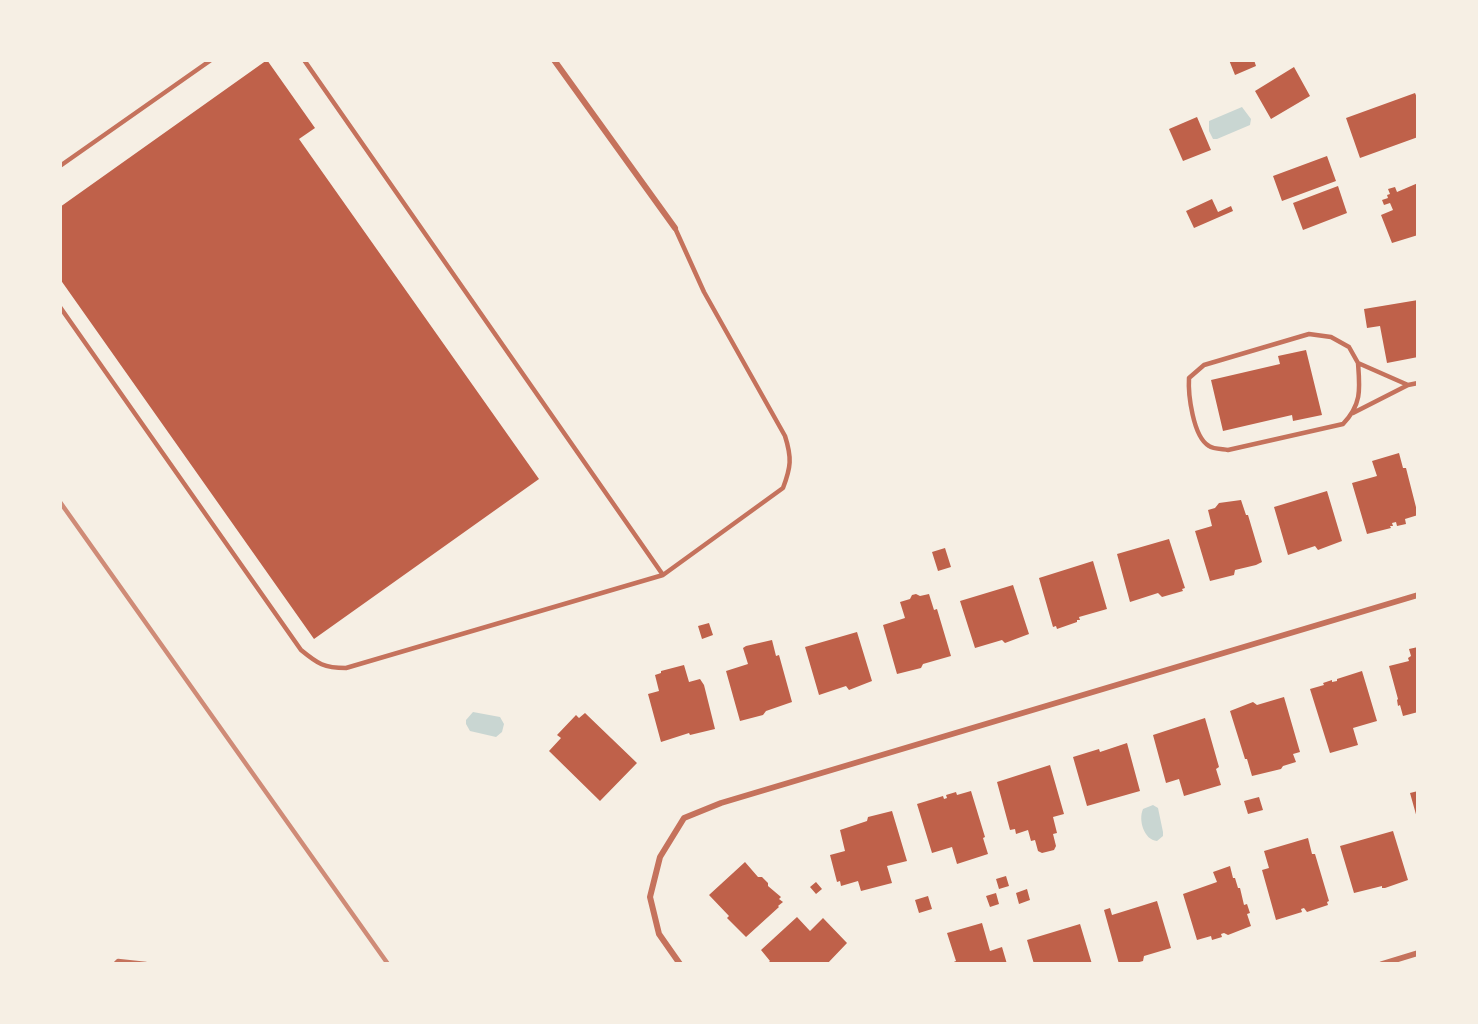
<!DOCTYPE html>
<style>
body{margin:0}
#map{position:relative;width:1478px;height:1024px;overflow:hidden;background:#f6efe4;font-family:Inter,sans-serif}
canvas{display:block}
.frame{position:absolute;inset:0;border:62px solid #f6efe4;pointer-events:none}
</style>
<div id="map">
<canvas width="1478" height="1024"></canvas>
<div class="frame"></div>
</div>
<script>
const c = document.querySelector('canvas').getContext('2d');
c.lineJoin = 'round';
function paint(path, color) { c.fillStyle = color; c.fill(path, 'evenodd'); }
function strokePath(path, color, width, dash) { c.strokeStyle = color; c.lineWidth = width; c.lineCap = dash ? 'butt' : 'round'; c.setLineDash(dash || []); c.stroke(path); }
paint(new Path2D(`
 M1242,107L1251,119L1250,125L1217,139H1213L1209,131V121Z
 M473,712L500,717L504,724L502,732L496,737L470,731L466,724V720Z
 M1153,805L1158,808L1163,832V836L1157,841C1144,840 1138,820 1143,809Z`), '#c9d6d2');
paint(new Path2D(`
 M267,60L315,128L299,139L539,479L314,639L60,279V207Z
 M1229,60H1254L1256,66L1235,75Z
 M1294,67L1310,96L1271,119L1255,91Z
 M1415,93L1418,100V137L1360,158L1346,118Z
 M1197,117L1211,150L1183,161L1169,129Z
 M1327,156L1336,181L1282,201L1273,176Z
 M1418,183V235L1392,243L1381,215L1393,210L1390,203L1384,205L1382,200L1388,198L1387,195L1390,194L1388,189L1395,187L1397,192Z
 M1338,186L1347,213L1303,230L1293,203Z
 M1212,199L1218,212L1231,206L1233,211L1194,228L1186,211Z
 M1418,300V357L1387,363L1380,326L1367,328L1364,309Z
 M1306,350L1322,415L1293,421L1292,415L1223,431L1211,380L1280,364L1278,356Z
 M1399,453L1403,468H1406L1418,515L1405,519L1406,524L1397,526L1396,522L1392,523L1393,526H1390L1391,528L1367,534L1352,483L1377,476L1372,461Z
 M1327,491L1342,541L1318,550L1315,546L1288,555L1274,507Z
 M1241,500L1246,515H1248L1262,562L1256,565L1235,570L1234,575L1210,581L1195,531L1212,526L1208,510L1215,508L1219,503Z
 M1169,539L1185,588L1182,589L1183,591L1162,597L1158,593L1130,602L1117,554Z
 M945,548L951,567L938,571L932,552Z
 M1093,561L1107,609L1079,617L1080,620H1077V622L1057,629L1056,626L1053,627L1039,578Z
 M1013,585L1029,634L1005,643L1002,640L975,648L960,601Z
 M916,594L920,596L929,594L934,610L937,609L951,656L923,664L921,668L897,674L883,625L905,618L900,602L910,599L912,595Z
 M709,623L713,635L702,639L698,626Z
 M857,632L872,681L849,690L846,686L819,695L805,647Z
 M772,640L776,656L779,655L792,702L766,711L763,715L740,721L726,671L748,664L743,648L746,646Z
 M1418,647V712L1403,716L1400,705L1398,706L1397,700L1398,699L1389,666L1409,661L1408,658L1411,656L1409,649Z
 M684,665L689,682L700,679L704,685L715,729L690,735L689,733L661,742L648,694L659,691L655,675L661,673V671Z
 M1362,671L1377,721L1353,728L1358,745L1330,753L1310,689L1324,685L1323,683L1332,680V682L1337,681V679Z
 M1284,697L1300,752L1293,754L1296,762L1283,766L1281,769L1252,776L1247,759H1245L1230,711L1253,702L1257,705Z
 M585,713L637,763L600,801L549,751L561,738L557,735L576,715L579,718Z
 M1205,718L1219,767L1216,769L1221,785L1184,796L1179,779L1166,783L1153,735Z
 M1127,743L1140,791L1087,806L1073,757L1099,749L1100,752Z
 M1050,765L1064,814L1053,817L1057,833L1053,834L1056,846L1054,850L1042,853L1038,851L1035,840L1031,841L1028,830L1016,834L1015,829L1010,830L997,782Z
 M971,791L985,837L983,838L988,854L957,864L952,847L932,853L917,804L943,796L944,799L947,798L946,795L956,792L957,795Z
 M1418,791V818H1417L1410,793Z
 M1259,797L1263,810L1248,814L1244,801Z
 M892,811L907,861L887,866L892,883L861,891L858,881L841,886L840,881L837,882L830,855L845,851L840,830L867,821L868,817Z
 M1393,831L1408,880L1385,888H1382V886L1354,893L1340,846Z
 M1308,838L1312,854H1315L1329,901L1327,902L1328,905L1307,912L1304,908L1301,909L1302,912L1276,920L1262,870L1269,868L1264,851Z
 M745,862L758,877H762L768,883V886L781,897L779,899L783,902L778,906L779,907L746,937L727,918L729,916L709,895Z
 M1230,866L1233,878H1235L1238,888H1240L1244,905L1247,904L1250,913L1247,914L1251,926L1228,935L1224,933L1221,934L1222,937L1212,940L1211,936L1197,940L1183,894L1217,882L1213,872Z
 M1006,876L1009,886L999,889L996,879Z
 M816,882L822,889L816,894L810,887Z
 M1027,889L1030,900L1019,904L1016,893Z
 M996,893L999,904L990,907L986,896Z
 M928,896L932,909L919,913L915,900Z
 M1157,901L1171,948L1144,956L1143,961L1132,964H1119L1104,910L1110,908L1112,915Z
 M797,917L810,931L823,918L847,943L827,964H770L769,962L770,961L761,950Z
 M982,923L990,951L1002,947L1007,964H949L956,961L947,933Z
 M1080,924L1092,964H1034L1027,940Z`), '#bf614a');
strokePath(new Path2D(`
 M304,60L663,575L783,488C791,467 792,458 785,436L704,292L675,228
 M60,166L211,60
 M60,307L301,650C318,664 324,668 346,668L663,575
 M1358,363C1360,389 1362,404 1343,424L1228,450C1222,449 1213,449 1209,446C1193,437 1188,394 1189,378L1204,365L1309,334L1331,337L1349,347L1358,363L1408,385
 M1353,413L1408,385L1418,383
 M115,964L118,961L146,964`), '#c5725c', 4.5);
strokePath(new Path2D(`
 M554,60L675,228
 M680,964L659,934L650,897L660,857L684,818L721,803L1418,595
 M1382,964L1418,953`), '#c5725c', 6);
strokePath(new Path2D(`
 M60,502L388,964`), '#cf8b77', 4.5);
</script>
